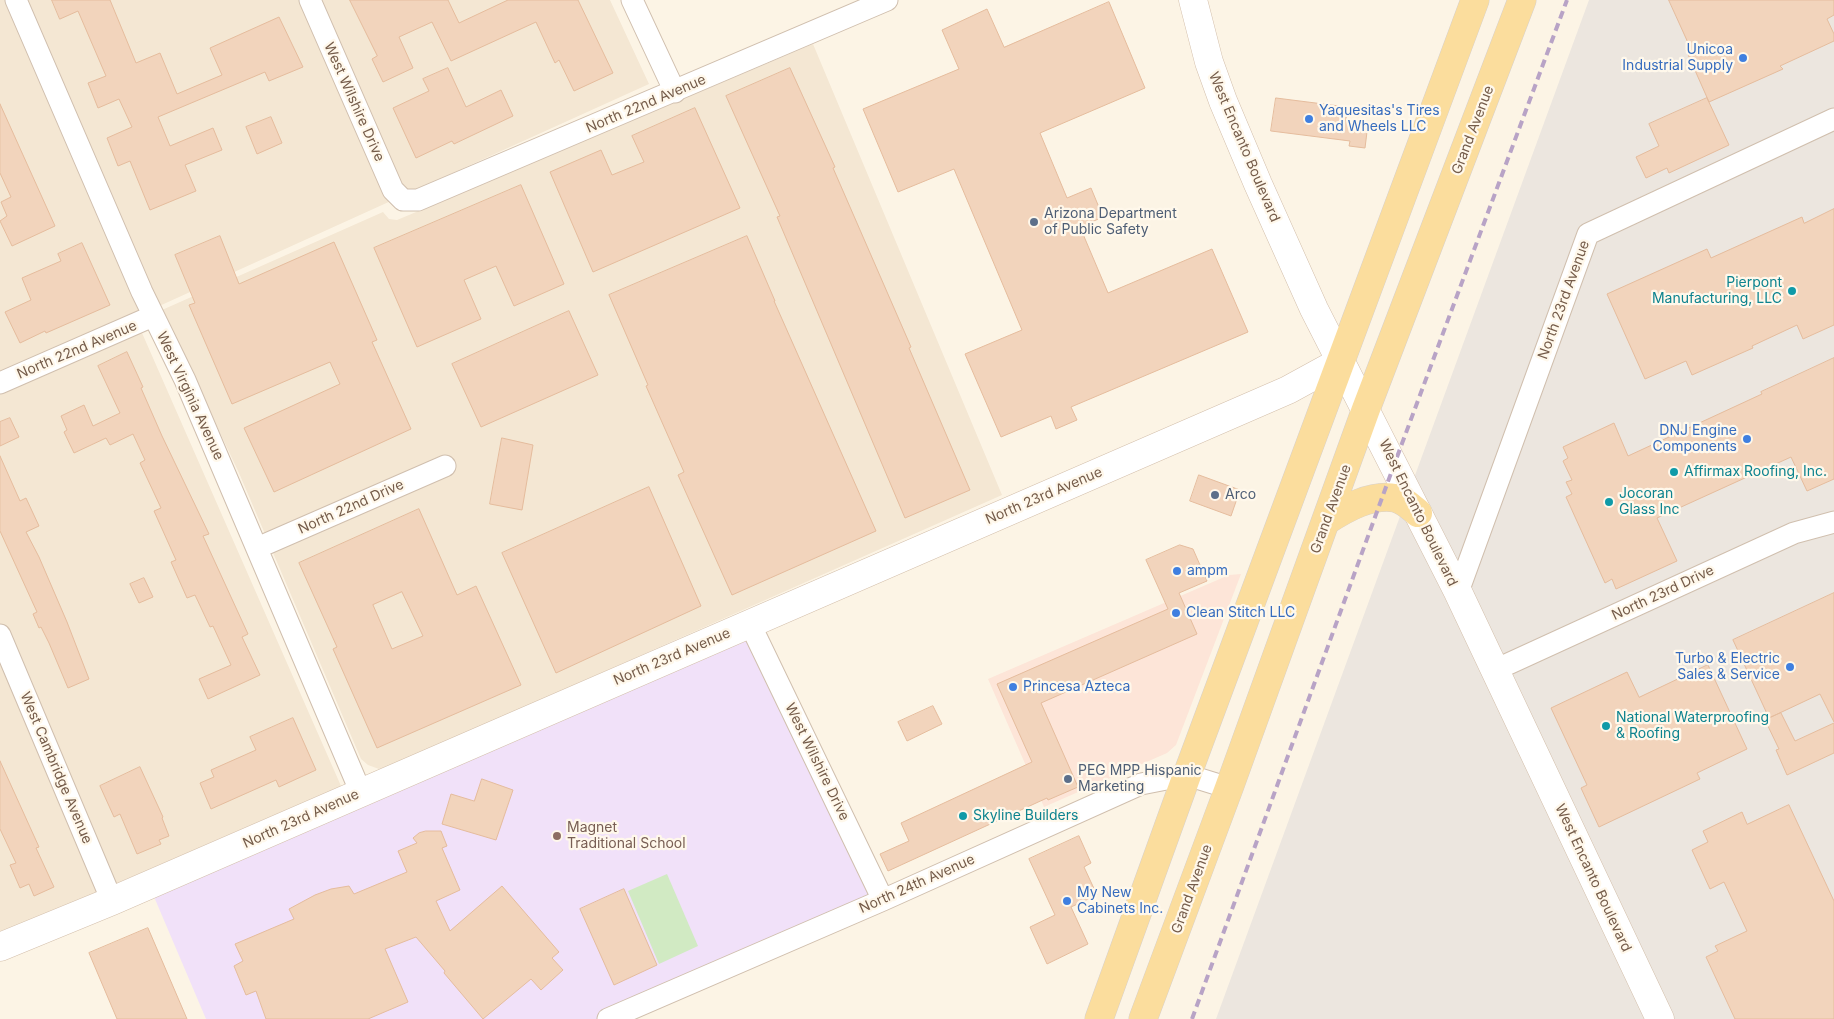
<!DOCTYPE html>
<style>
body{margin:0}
canvas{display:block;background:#fcf4e5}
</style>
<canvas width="1834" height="1019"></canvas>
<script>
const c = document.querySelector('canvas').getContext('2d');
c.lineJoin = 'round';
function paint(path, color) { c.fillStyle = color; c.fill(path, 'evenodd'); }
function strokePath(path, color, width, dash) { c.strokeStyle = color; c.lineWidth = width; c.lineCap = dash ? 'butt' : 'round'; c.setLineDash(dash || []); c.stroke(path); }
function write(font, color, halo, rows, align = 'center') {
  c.font = font + ' Inter,sans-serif'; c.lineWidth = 4.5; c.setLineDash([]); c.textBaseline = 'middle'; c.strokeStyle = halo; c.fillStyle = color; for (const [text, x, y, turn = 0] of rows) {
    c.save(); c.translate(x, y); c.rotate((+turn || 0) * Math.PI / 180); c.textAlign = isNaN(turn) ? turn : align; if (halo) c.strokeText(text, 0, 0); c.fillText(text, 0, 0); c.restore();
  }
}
paint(new Path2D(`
 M0,0H610L649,84L135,317L341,786L0,934Z
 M813,44L1002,495L389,767L379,769L368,765L361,759L239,473L162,310L383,212L389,219L397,220L409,215Z`), '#f4e7d3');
paint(new Path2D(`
 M1241,574L1176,745L1167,753L1044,807L988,679L1229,575Z`), '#fde5d8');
paint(new Path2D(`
 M1589,0H1834V1019H1216Z`), '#ece6df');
paint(new Path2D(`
 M750,624L883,900L608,1019H206L149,885Z`), '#f1e1f9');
paint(new Path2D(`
 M667,874L698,946L659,964L628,891Z`), '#d1eac3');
const building = new Path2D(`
 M52,0H110L136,63L160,53L177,94L222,75L210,48L279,17L303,67L269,81L265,72L158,117L170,146L213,128L222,150L185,165L196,191L150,210L130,161L118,166L107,138L132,127L119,99L98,108L88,83L106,76L78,11L60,19Z
 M350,0H448L459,23L508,0H578L613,73L574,91L559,60L555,63L536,22L451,61L432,22L399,37L413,68L383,82L372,59L377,56Z
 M1669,0H1834V15L1827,19L1834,34V41L1780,66L1783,69L1709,102L1686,50L1690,48Z
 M1109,2L1145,88L1040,133L1067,198L1091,188L1103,217L1080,227L1108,293L1212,249L1248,332L1071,407L1077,420L1056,429L1051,416L1001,437L965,354L1022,330L954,169L898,192L863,109L959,69L942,30L987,9L1004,47Z
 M448,68L466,107L501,90L513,116L454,144L452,141L416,158L393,108L429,91L423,79Z
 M790,68L835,167L833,168L911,347L909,348L970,490L905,518L777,217L780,216L726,96Z
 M1276,98L1347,107L1346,121L1368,124L1365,148L1349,146L1350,141L1271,131Z
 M1707,98L1729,145L1669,173L1667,168L1646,178L1636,157L1659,146L1649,124Z
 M0,104L55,226L12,246L0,221L7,216L1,202L11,197L0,173Z
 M695,108L740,208L593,272L550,172L601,150L612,175L644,162L632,136Z
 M271,117L282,143L257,154L246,127Z
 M521,185L564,284L514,306L496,266L464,280L481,319L417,347L374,248Z
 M1834,209V325L1803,339L1797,325L1752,346L1753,348L1692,375L1686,361L1645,379L1607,294L1707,249L1711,258L1802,217L1804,223Z
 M220,236L239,284L334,242L377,340L372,342L411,429L274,492L244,428L340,384L330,362L232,404L189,305L195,303L175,255Z
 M747,236L775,301H774L876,531L732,595L678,475L684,472L646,386L648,385L609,295Z
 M82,243L110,305L46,333L45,331L20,343L5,312L31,300L22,278L61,261L58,254Z
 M569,311L598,375L481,427L452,364Z
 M127,352L143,387L141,388L162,436L209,534L203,536L248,634L242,637L260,675L208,699L199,679L231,665L213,626L210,627L195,595L187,598L171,562L176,560L154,511L161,508L140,463L145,460L133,434L110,445L106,438L74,453L64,432L67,430L61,416L84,405L93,426L120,413L98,366Z
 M1834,358V479L1807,491L1791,457L1657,518L1677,561L1616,589L1612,579L1605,583L1566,497L1572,494L1566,482L1572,480L1563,461L1568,458L1563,447L1614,423L1628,456L1762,394L1761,392Z
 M10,418L19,437L0,446V422Z
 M502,438L533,445L522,510L490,504Z
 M0,456L20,501L26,498L39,526L26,532L39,557L67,622L89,679L68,688L49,643L41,627L39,628L33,614L37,612L0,531Z
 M1199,475L1240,490L1231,516L1190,501Z
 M649,487L701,606L556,673L502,553Z
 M419,509L457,595L476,586L521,685L377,748L333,649L337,647L299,563ZM402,592L423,636L392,649L373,605Z
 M1180,545L1193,549L1207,581L1179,593L1197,634L1041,703L1078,787L1048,800L1047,798L888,871L880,854L909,841L901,823L1032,762L997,684L1168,609L1146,560Z
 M144,578L153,597L139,603L130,584Z
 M1834,593V722L1820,694L1769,718L1733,640Z
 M1708,665L1747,749L1697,773L1700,779L1599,827L1581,788L1587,785L1551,708L1627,672L1639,697Z
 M933,706L942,724L907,741L898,722Z
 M1781,713L1795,741L1834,723V753L1787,775L1776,750L1779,749L1765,720Z
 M293,718L316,770L279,787L276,780L211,809L200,783L214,777L211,770L256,750L250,737Z
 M0,761L39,847L36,848L54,887L34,896L29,884L20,888L10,865L16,863L0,829Z
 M140,767L163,817L162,818L169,836L159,840L161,844L137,854L120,814L114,817L100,786Z
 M482,779L513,790L496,840L442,824L451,794L474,801Z
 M1789,805L1834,901V1019H1735L1706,957L1718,951L1715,946L1747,931L1724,882L1710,889L1692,850L1708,842L1703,831L1742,812L1747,824Z
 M426,831H441L447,846L442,848L460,890L436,901L450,931L502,886L559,952L552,958L563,970L541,990L531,979L483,1019L444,973L445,971L416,937L385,949L408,1002L368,1019H266L256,991L246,995L234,966L243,961L235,944L294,919L289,909L315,895L331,889L349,886L354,894L407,872L398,851L417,843L413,838L419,833Z
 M1079,836L1091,863L1084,867L1097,895L1071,907L1088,944L1047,964L1030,927L1055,915L1029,859Z
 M624,889L657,965L614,985L580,909Z
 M148,928L187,1019H117L89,953Z`);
paint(building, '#f2d4bc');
strokePath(building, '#e5bc9d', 1);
const street = new Path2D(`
 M16,0L142,292L185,380L361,793
 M310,0L393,190L403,200H418L887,0
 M632,0L675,92
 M0,383L153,316
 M257,548L445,466
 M1458,592L1588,234L1834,119
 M750,624L883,900
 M0,635L112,901
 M1495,670L1794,533L1834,522
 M608,1019L883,900L1141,784L1187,775L1229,788`);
const secondary = new Path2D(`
 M1193,0L1209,62L1223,101L1258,184L1314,309L1458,592L1660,1019
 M0,947L112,901L1288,390L1341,361`);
const primary = new Path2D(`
 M1326,521C1346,508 1371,494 1395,498C1404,500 1411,507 1418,513
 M1099,1019L1187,775L1475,0
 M1143,1019L1229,788L1366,409L1522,0`);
strokePath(street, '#d0bfae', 23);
strokePath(secondary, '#d3bfab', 29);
strokePath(primary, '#d8d1cc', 29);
strokePath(street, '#fff', 21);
strokePath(secondary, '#fff', 28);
strokePath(primary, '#fbdd9d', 28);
strokePath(new Path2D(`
 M1192,1019L1394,465L1567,0`), '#b8a3c6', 4, [8, 5]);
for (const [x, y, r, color] of [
 [1743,58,5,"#3f7fe0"],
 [1309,119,5,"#3f7fe0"],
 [1034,222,5,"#5c6f8a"],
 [1792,291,5,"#0f9aa8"],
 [1747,439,5,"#3f7fe0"],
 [1674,472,5,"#0f9aa8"],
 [1215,495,5,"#5c6f8a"],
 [1609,502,5,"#0f9aa8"],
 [1177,571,5,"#3f7fe0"],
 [1176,613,5,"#3f7fe0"],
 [1790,667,5,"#3f7fe0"],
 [1013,687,5,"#3f7fe0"],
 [1606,726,5,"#0f9aa8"],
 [1068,779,5,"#5c6f8a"],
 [963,816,5,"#0f9aa8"],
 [557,836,5,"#8d6e63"],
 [1067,901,5,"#3f7fe0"]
]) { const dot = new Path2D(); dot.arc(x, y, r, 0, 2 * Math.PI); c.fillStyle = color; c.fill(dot); strokePath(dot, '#fff8eb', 2); }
write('14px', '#366cbe', '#fff8eb', [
 ["Unicoa",1733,50,"right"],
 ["Industrial Supply",1733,66,"right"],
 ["Yaquesitas's Tires",1319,111],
 ["and Wheels LLC",1319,127],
 ["DNJ Engine",1737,431,"right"],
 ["Components",1737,447,"right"],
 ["ampm",1187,571],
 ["Clean Stitch LLC",1186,613],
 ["Turbo & Electric",1780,659,"right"],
 ["Sales & Service",1780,675,"right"],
 ["Princesa Azteca",1023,687],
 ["My New",1077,893],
 ["Cabinets Inc.",1077,909]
], 'left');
write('14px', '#755c4a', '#fff8eb', [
 ["West Wilshire Drive",354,102,66],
 ["North 22nd Avenue",646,104,-23],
 ["Grand Avenue",1473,130,-69],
 ["West Encanto Boulevard",1244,147,67],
 ["North 23rd Avenue",1564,300,-70],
 ["North 22nd Avenue",77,350,-23],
 ["West Virginia Avenue",190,396,65],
 ["North 23rd Avenue",1044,496,-23],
 ["North 22nd Drive",351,507,-24],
 ["Grand Avenue",1331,509,-70],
 ["West Encanto Boulevard",1418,513,64],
 ["North 23rd Drive",1663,593,-25],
 ["North 23rd Avenue",672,657,-23],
 ["West Wilshire Drive",817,762,64],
 ["West Cambridge Avenue",56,768,67],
 ["North 23rd Avenue",301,819,-24],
 ["West Encanto Boulevard",1593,878,65],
 ["North 24th Avenue",917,884,-24],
 ["Grand Avenue",1192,889,-70]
]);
write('14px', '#4e5e75', '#fff8eb', [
 ["Arizona Department",1044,214],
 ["of Public Safety",1044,230],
 ["Arco",1225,495],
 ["PEG MPP Hispanic",1078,771],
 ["Marketing",1078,787]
], 'left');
write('14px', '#0d838f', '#fff8eb', [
 ["Pierpont",1782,283,"right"],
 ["Manufacturing, LLC",1782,299,"right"],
 ["Affirmax Roofing, Inc.",1684,472],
 ["Jocoran",1619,494],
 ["Glass Inc",1619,510],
 ["National Waterproofing",1616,718],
 ["& Roofing",1616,734],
 ["Skyline Builders",973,816]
], 'left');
write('14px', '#785e54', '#fff8eb', [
 ["Magnet",567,828],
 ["Traditional School",567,844]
], 'left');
</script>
